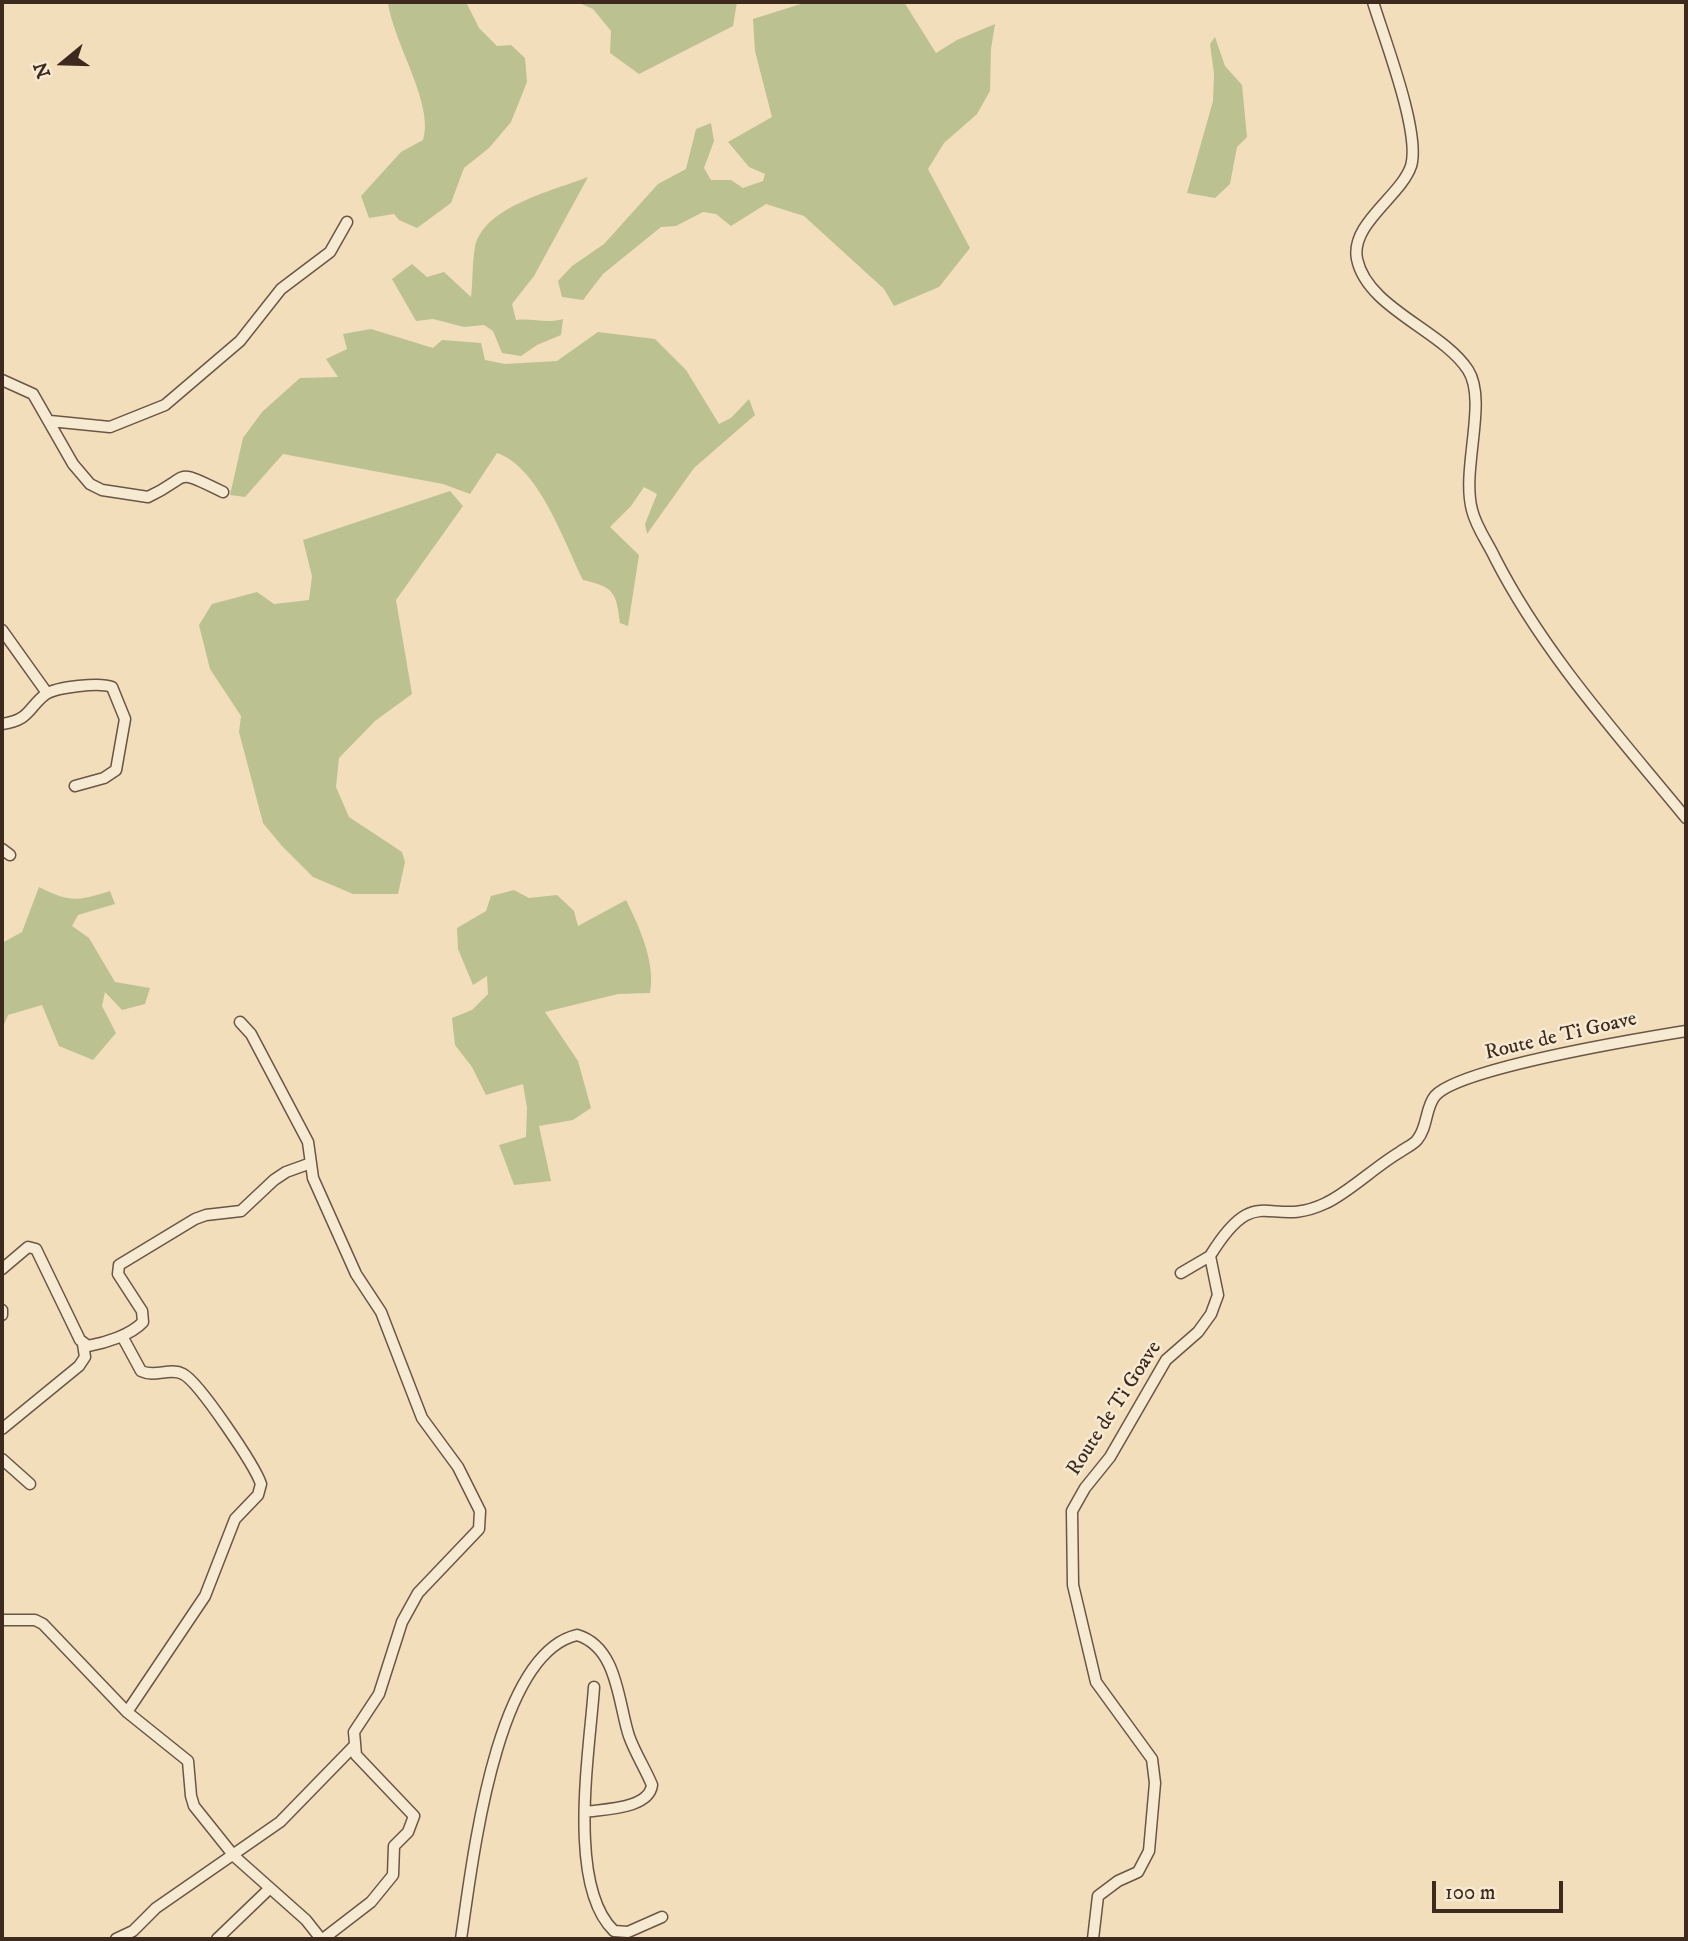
<!DOCTYPE html>
<style>
body{margin:0}
#map{position:relative;width:1688px;height:1941px;overflow:hidden;background:#f3debc;font-family:"IM FELL DW Pica",serif}
canvas{display:block}
.frame{position:absolute;inset:0;border:4px solid #3d291e;pointer-events:none}
.north{position:absolute;left:28px;top:28px;width:70px;height:70px;-webkit-text-stroke:5px #f7ead3;paint-order:stroke;rotate:251deg;font-size:19px;font-weight:700;line-height:28px;text-align:center;color:#3d291e}
.north::after{content:'';display:block;margin:auto;width:24px;height:32px;background:#3d291e;clip-path:polygon(50% 0,100% 100%,50% 72%,0 100%)}
.scale{position:absolute;left:1432px;top:1881px;width:131px;height:32px;box-sizing:border-box;border:4px solid #3d291e;border-top:0;padding-left:9px;font-size:21px;line-height:24px;white-space:nowrap;color:#3d291e;-webkit-text-stroke:5px #f7ead3;paint-order:stroke}
</style>
<div id="map">
<canvas width="1688" height="1941"></canvas>
<div class="frame"></div>
<div class="north">N</div>
<div class="scale">100 m</div>
</div>
<script>
const c = document.querySelector('canvas').getContext('2d');
c.lineJoin = 'round';
function paint(path, color) { c.fillStyle = color; c.fill(path, 'evenodd'); }
function strokePath(path, color, width, dash) { c.strokeStyle = color; c.lineWidth = width; c.lineCap = dash ? 'butt' : 'round'; c.setLineDash(dash || []); c.stroke(path); }
function write(font, color, halo, rows, align = 'center') {
  c.font = font + ' "IM FELL DW Pica",serif'; c.lineWidth = 5; c.setLineDash([]); c.textBaseline = 'middle'; c.strokeStyle = halo; c.fillStyle = color; for (const [text, x, y, turn = 0] of rows) {
    c.save(); c.translate(x, y); c.rotate((+turn || 0) * Math.PI / 180); c.textAlign = isNaN(turn) ? turn : align; if (halo) c.strokeText(text, 0, 0); c.fillText(text, 0, 0); c.restore();
  }
}
paint(new Path2D(`
 M388,2H466L479,28L497,46L511,45L525,58L527,82L511,122L489,148L464,168L451,203L417,228L399,220L394,214L369,218L361,196L401,152L423,140C435,105 392,40 388,2Z
 M577,2H737L733,26L639,74L610,53L611,31L593,9Z
 M807,2H904L936,53L957,40L995,24L991,49L990,91L977,114L944,143L928,169L970,248L939,287L894,306L884,289L804,216L766,204L731,226L716,214L703,212L676,226L661,227L603,274L583,300L562,297L558,281L572,266L604,244L658,184L686,169L696,129L711,123L714,141L704,168L711,180H731L743,188L763,181L765,174L749,167L728,142L772,117L755,51L753,19Z
 M1215,37L1225,66L1242,85L1247,137L1237,147L1230,184L1215,198L1187,193L1213,101L1214,74L1210,44Z
 M588,177L534,276L512,304L516,320C533,318 547,324 563,319L561,335L537,345L521,356L502,353L493,331L484,325L464,327L433,319L416,321L392,279L412,264L427,277L444,272L471,297C473,281 472,263 475,247C484,206 553,191 588,177Z
 M371,329L433,348L442,340L481,343L485,360L505,364L557,361L598,332L655,339L686,370L719,424L731,418L749,399L755,415L694,468L647,534L645,524L657,494L644,487L631,506L610,527L639,555L628,626L620,623C616,593 615,587 583,580C564,542 539,467 497,453L470,494L443,484L283,454L245,497L230,495L243,438L262,412L300,378L338,377L326,359L347,349L343,334Z
 M450,491L463,506L396,600L412,694L375,721L339,758L336,787L349,817L402,852L405,862L398,894H353L313,877L282,846L263,823L239,732L241,716L210,669L199,625L212,604L257,592L274,604L309,600L312,576L303,540Z
 M39,887C70,903 78,901 110,891L115,904L78,915L72,926L89,938L115,982L150,988L145,1004L122,1010L105,992L102,1006L116,1033L93,1060L59,1046L42,1005L8,1015L3,1027L2,1053V943L22,932Z
 M514,890L529,898L557,895L574,911L578,926L626,900C639,926 656,963 650,993L618,994L545,1012L578,1061L591,1108L573,1120L539,1126L551,1181L514,1185L499,1145L526,1137L527,1108L523,1084L486,1095L472,1067L455,1045L452,1018L472,1010L488,994L487,976L473,985L458,949L457,928L486,911L491,896Z`), '#bbc191');
const minor = new Path2D(`
 M1373,2C1384,38 1421,133 1411,166C1401,196 1350,224 1357,259C1367,308 1442,330 1468,370C1488,401 1461,469 1472,510C1476,527 1488,543 1495,558C1544,654 1618,735 1686,818
 M2,380L33,394L73,464L90,484L102,490L148,497C192,477 171,466 223,492
 M50,421L110,427L165,405L240,341L281,289L330,252L347,222
 M2,630L47,693
 M2,724C31,720 28,707 46,694C57,687 100,682 112,687L125,719L116,770L104,778L75,786
 M2,849L10,855
 M240,1022L251,1034L308,1142L313,1178L356,1274L381,1312L422,1418L458,1467L480,1511L479,1529L418,1593L402,1622L379,1694L354,1732L356,1755L414,1816L408,1832L394,1846L393,1875L371,1902L323,1939
 M2,1269L28,1247L36,1249L80,1340L88,1346C105,1343 131,1335 143,1322L142,1311L118,1274L119,1265L195,1219L206,1215L241,1211L274,1180L286,1172L311,1163
 M1181,1273L1210,1256
 M2,1310V1315
 M122,1336L141,1371C155,1378 170,1367 183,1374C199,1382 255,1466 261,1484L258,1495L235,1519L205,1596L127,1712
 M2,1429L79,1366L85,1357L83,1344
 M2,1459L30,1484
 M2,1620H35L43,1624L127,1712L188,1761L191,1796L194,1806L234,1856L306,1920L321,1939
 M594,1687C590,1749 566,1885 614,1931L628,1932L662,1917
 M116,1939L133,1931L156,1908L280,1822L355,1745
 M217,1939L268,1890
 M461,1939C472,1867 494,1654 577,1635C618,1647 618,1703 629,1736C635,1753 645,1768 652,1785C649,1809 604,1809 585,1812
 M1093,1939L1098,1896L1118,1881L1138,1872L1149,1851L1155,1783L1152,1759L1096,1682L1073,1585L1072,1511L1085,1488L1110,1457L1166,1360L1198,1332L1211,1314L1218,1295L1210,1256C1258,1178 1268,1231 1326,1203C1348,1193 1376,1166 1400,1152C1405,1148 1413,1145 1417,1140C1428,1127 1425,1108 1435,1096C1459,1068 1643,1038 1686,1031`);
strokePath(minor, '#6a5646', 13);
strokePath(minor, '#f7ead3', 10);
write('21px', '#3d291e', '#f7ead3', [
 ["Route de Ti Goave",1561,1037,-13],
 ["Route de Ti Goave",1115,1409,-57]
]);
</script>
